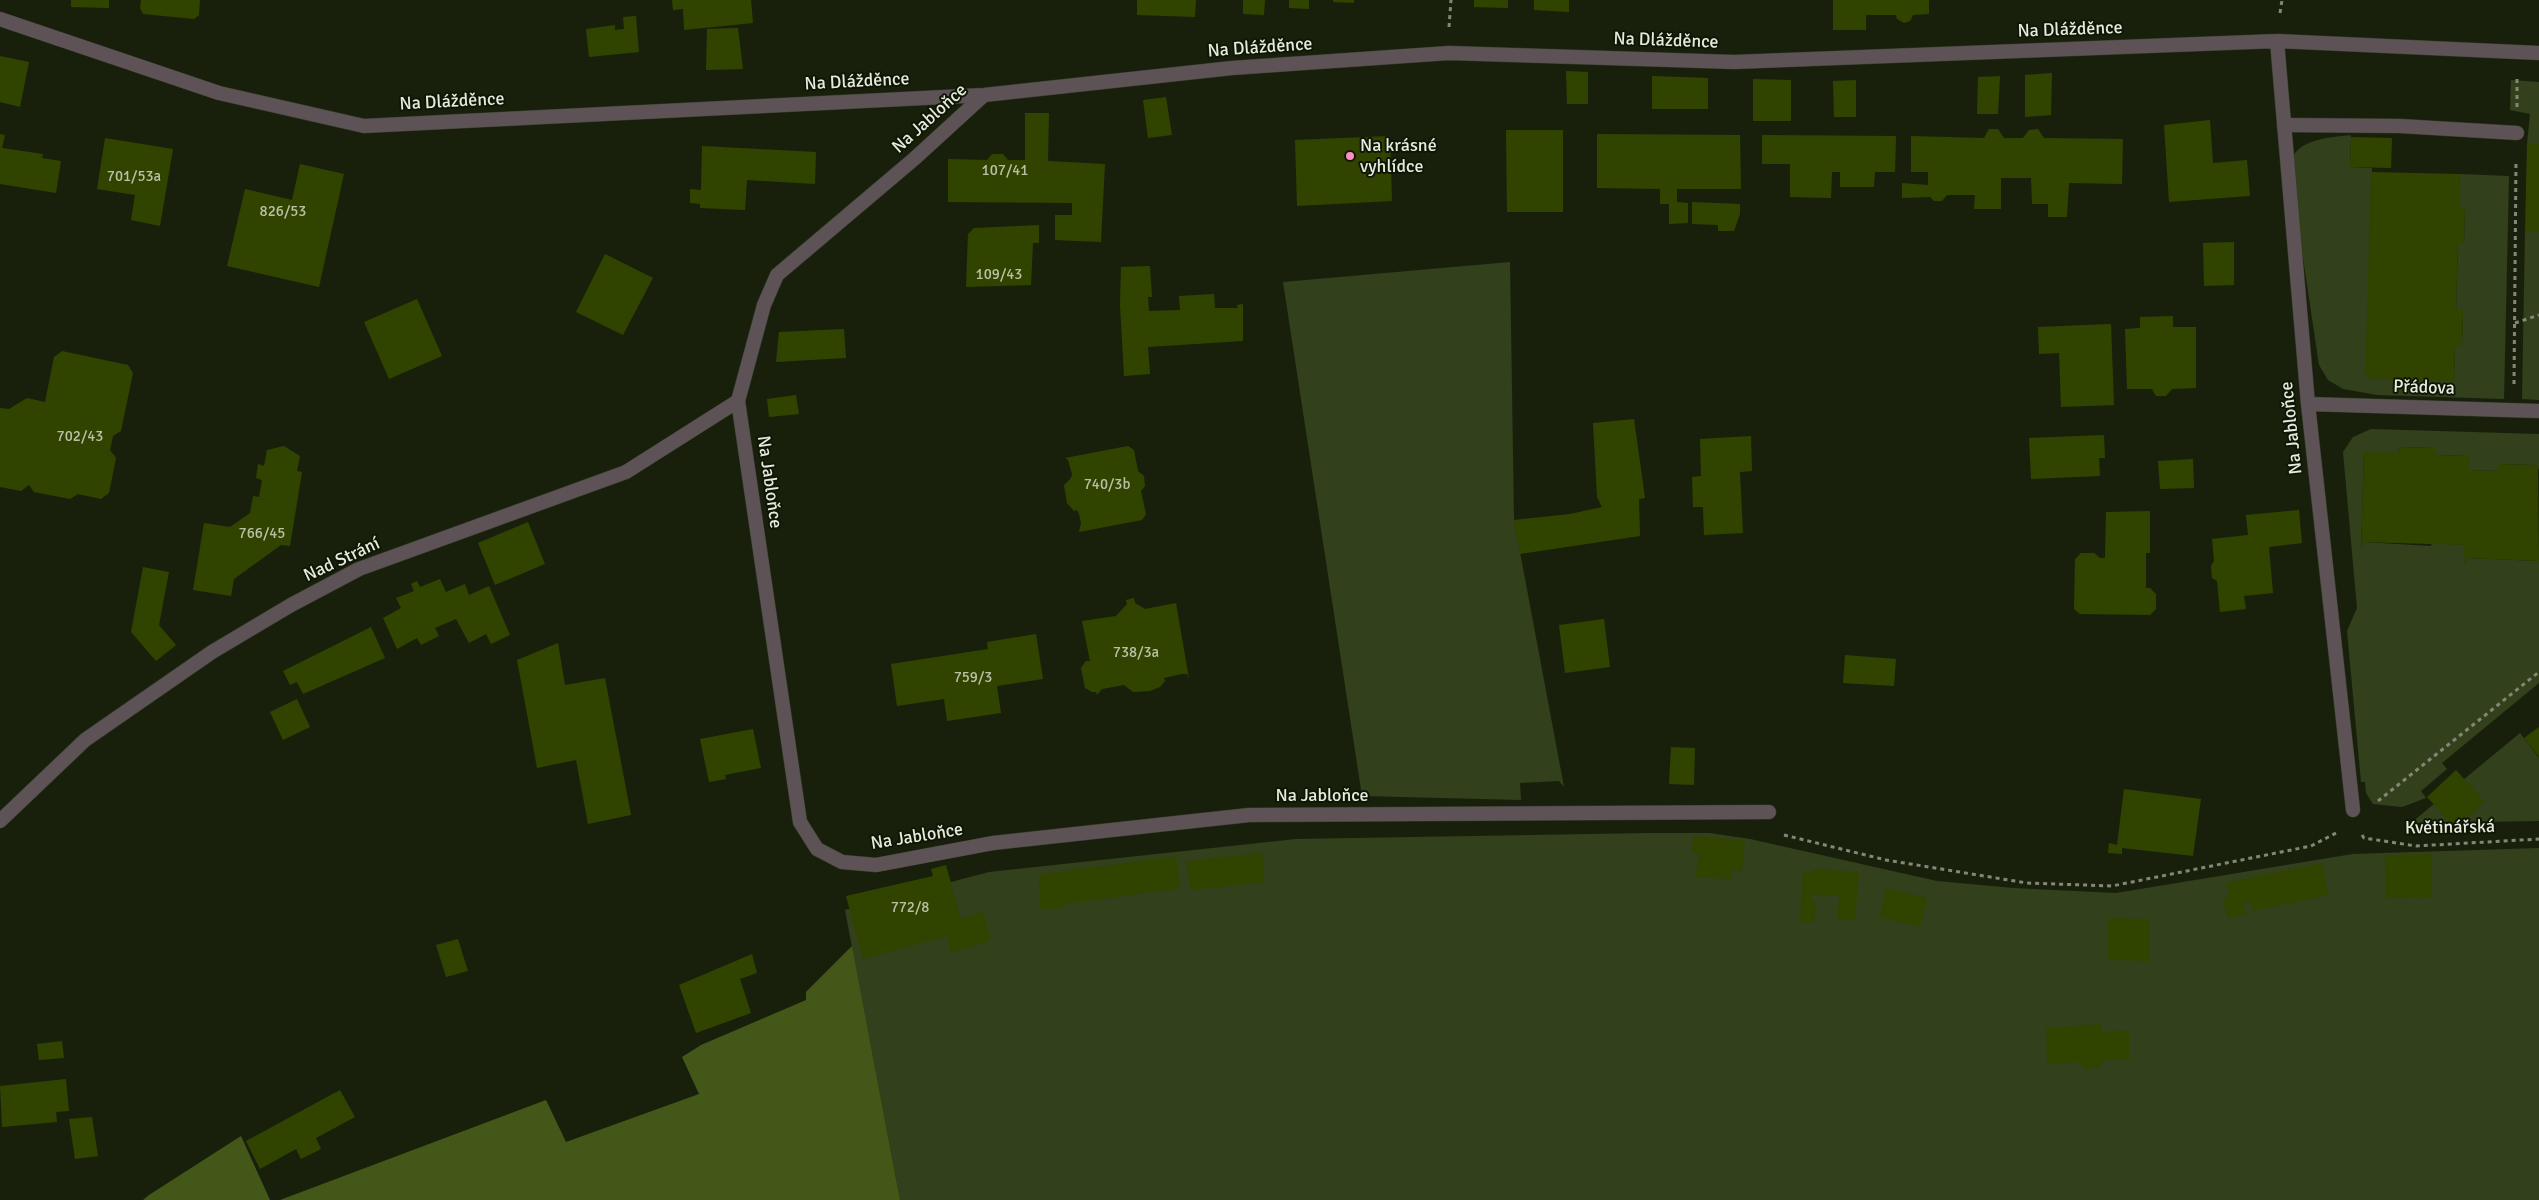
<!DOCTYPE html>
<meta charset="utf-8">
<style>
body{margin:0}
canvas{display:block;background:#18200c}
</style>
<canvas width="2539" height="1200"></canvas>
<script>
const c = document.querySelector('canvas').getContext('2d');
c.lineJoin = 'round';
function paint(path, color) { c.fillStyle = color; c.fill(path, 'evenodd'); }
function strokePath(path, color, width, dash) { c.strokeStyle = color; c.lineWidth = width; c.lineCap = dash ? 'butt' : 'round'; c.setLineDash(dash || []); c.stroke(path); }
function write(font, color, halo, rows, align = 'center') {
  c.font = font + ' Signika,sans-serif'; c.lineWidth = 4; c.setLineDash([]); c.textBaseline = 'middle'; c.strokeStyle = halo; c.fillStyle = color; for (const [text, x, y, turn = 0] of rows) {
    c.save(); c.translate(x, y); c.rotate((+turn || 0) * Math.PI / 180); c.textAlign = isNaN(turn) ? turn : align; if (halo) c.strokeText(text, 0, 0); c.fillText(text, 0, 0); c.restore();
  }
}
paint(new Path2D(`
 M2511,80L2539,82V144H2527L2530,114L2510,110Z
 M2351,135L2350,167L2372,168L2369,276L2454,380L2455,346H2462L2463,310H2456L2458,243H2464L2465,207H2459L2458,204L2460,174L2509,176L2504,399L2377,395L2343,389L2328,380L2319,365L2289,164C2298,138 2327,138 2351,135Z
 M2525,231H2539V400L2522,399Z
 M1510,262L1514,520L1564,787L1559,781L1520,783L1521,800L1362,796L1283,282Z
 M2371,429L2539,434V471L2537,465L2498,464V471L2469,470V456L2435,455V448L2399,447L2398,453H2364L2361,548L2363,542L2431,546L2432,543L2464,545V565L2466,558L2539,561V683L2442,763L2447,769L2421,791L2426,798L2402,807L2373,804L2366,793L2365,782H2361L2347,631L2357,608L2343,452L2353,437Z
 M2520,733L2539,758V821L2411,823Z
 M1650,833H1709L1750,839L1937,881L2013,888L2116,893L2353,854L2539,848V1200H900L845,910L989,872L1296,839Z`), '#32401b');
paint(new Path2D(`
 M852,946L900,1200H280L546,1100L566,1142L699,1094L682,1057L701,1045L806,1000V992Z
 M241,1136L270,1200H143L149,1195Z`), '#435818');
paint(new Path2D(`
 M71,0H109V8L71,7Z
 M141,0H200L199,15L194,19L143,14L140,8Z
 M672,0H751L753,23L684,30L683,9L673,10Z
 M1137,0H1196L1195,17L1137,15Z
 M1243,0H1265L1264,15L1243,14Z
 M1289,0H1309V9L1289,8Z
 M1333,0H1354V3L1333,2Z
 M1474,0H1508V8L1474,7Z
 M1534,0H1569V12L1534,10Z
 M1833,0H1929V14L1913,15L1910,21L1904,23L1897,19L1896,15H1866V30H1833Z
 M636,16L639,52L589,57L586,29L615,25V30L624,29L623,17Z
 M738,28L743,69L706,70L707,29Z
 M0,56L29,62L20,107L0,102Z
 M1566,71L1588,72V104H1567Z
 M2052,73L2051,115L2025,117V75Z
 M1652,76L1708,78V109H1652Z
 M2000,76L1998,114H1977L1978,77Z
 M1753,79L1791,80V121H1753Z
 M1856,80V117H1834L1833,81Z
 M1166,97L1172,135L1148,138L1143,100Z
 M1025,113H1049L1048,161L1105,164L1101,242L1055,240V215H1072V203L948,202V159L987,160L992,154H1003L1008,160H1025Z
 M2210,120L2213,163L2247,160L2250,196L2169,202L2164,125Z
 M1989,129H1998L2004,138H2023L2029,130L2038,129L2044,138L2123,139L2122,184L2069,183L2067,217H2048V204H2032L2031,178H2001V209H1974L1975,195H1947L1942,201H1934L1930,197L1902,198V183L1928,185V172H1911V136L1984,138Z
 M1506,130H1563V212H1507Z
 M0,134L5,135L2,148L43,154L42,158L61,161L56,193L0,184Z
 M1597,134L1740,135L1741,189H1677V202L1688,203V223L1669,224V204H1660V189L1597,188Z
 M1762,135L1896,136L1895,172H1875L1874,187H1840V172H1832L1831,198L1790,197V164H1762Z
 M1390,136L1392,201L1297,206L1295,140Z
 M2351,137L2392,138L2391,168L2350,167Z
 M105,138L173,149L160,226L131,220L135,195L97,189Z
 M2527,144H2539V231H2525Z
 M702,146L816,152L815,184L747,180L745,210L700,208V204L690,203V189L701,190Z
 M300,164L344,174L319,287L227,266L245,189L292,200Z
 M2371,172L2460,174L2459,207H2465L2464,243H2458L2456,310H2463L2462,346H2455L2454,381L2365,378Z
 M1692,202L1740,204V214L1734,231H1718V225L1692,224Z
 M1039,225V243H1033L1031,285L966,287L968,234L974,228Z
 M2234,242V285L2204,286L2203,243Z
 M605,254L653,278L623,335L576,312Z
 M1150,266L1152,297H1148L1149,311L1180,310L1179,296L1214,294L1215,308H1238L1237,305L1243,304V341L1148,347L1150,374L1124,376L1120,305L1121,267Z
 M417,299L442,356L389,379L364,322Z
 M2173,316V327H2196V388L2172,389L2166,396H2156L2152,389H2127L2125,329L2140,328V317Z
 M2111,324L2114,405L2061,407L2059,353L2039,354L2038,327Z
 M844,329L846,358L776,362L779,332Z
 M62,351L128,365L133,373L121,431L113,436L110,450L116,458L109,493L101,499L78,494L70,499L34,492L29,485L21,491L0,487V408L9,409L27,398L45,402L54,357Z
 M796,395L799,414L769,417L767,399Z
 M1634,419L1645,498L1639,499L1640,536L1520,554L1514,520L1570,514L1602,507L1597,497L1593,423Z
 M2104,435L2105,458H2099L2100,476L2031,479L2029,438Z
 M1751,436L1752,471L1740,472L1743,533L1704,535L1703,507H1693L1692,477L1701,476L1700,439Z
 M284,446L300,456L297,471L302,472L290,546L281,545L234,579L231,596L193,590L204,523L230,527L250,513L253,496L259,497L262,480L256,478L258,464L264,466L267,450Z
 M1128,446L1134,450L1138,471L1144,476L1145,486L1141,491L1146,514L1142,520L1079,532L1081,523L1079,514L1077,510L1074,511L1067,503L1064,485L1071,478L1072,474L1068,460L1065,458Z
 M2399,447L2435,448V455L2469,456V470L2498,471V464L2538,465L2539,561L2466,558L2464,565V545L2363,542L2361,548L2364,452L2398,453Z
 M2193,459L2194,488L2160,489L2158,461Z
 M2299,510L2302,543L2269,547L2273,593L2244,596L2246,609L2220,612L2217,581L2212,578L2211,566L2214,561L2212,539L2248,535L2246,515Z
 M2150,511V553H2146V588H2150L2156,594V609L2150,615L2080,614L2074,609L2075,559L2081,553H2094L2100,558H2105L2106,512Z
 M528,522L545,564L495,585L478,543Z
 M143,567L169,572L159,625L176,645L156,661L131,632Z
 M440,579L446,592L465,584L469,595L489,586L510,635L491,644L486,634L469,643L456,619L435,628L439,636L421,645L417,638L397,649L383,618L401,608L396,598L414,591L411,584L417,581L420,587Z
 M1134,598L1135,603L1145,609L1176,603L1189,679L1187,674H1182L1164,678L1165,681L1160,687L1150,691L1133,692L1124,685L1102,689L1097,695L1096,692H1092L1085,688L1081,668L1086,661H1090L1082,621L1116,616L1127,604L1126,600Z
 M1604,619L1610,667L1565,673L1559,625Z
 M371,627L385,658L303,694L297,682L290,685L283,671Z
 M1036,634L1043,679L997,686L1001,713L947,721L944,699L897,706L891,664L988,649L987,642Z
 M558,643L565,685L605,678L631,815L588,824L576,760L537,768L517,660Z
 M1845,655L1896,659L1894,686L1843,683Z
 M297,699L310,727L283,740L270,712Z
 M2539,727V757L2524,738Z
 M753,729L761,768L725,775L726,779L709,782L700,739Z
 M1671,747L1695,748L1694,785L1669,784Z
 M2456,770L2485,802L2455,828L2427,797Z
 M2124,789L2201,799L2193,856L2122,848V854L2108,853L2109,843L2117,845Z
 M1693,836L1745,840L1742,871L1732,870L1731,879L1696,877L1699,853L1692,852Z
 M1262,853L1265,882L1191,890L1186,861Z
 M2431,854L2432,897L2386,898L2385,855Z
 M1176,856L1180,888L1064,904V907L1040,910L1039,875Z
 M2322,863L2328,895L2253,911L2250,901L2243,902L2246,915L2227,918L2223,899L2229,898L2226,883Z
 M946,865L961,919L983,912L991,941L951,952L947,936L863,959L846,896L933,876L931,869Z
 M1813,869L1859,872L1855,920L1837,919L1839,896L1811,894V900L1816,901L1814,922L1800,921L1803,872L1812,873Z
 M1886,888L1927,898L1920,927L1880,917Z
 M2108,918L2149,919V961L2108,960Z
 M458,939L468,971L446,977L436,945Z
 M752,954L757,973L740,979L751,1013L696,1033L679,985Z
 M2101,1024L2102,1032L2129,1030V1059L2104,1060L2099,1067L2086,1069L2079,1062L2047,1064L2046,1028Z
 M62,1041L64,1058L39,1060L37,1044Z
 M66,1079L69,1111L56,1112L57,1122L2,1127L0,1086Z
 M340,1090L355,1117L316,1138L321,1149L301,1159L296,1149L260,1169L246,1141Z
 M92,1117L98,1156L75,1159L69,1119Z`), '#304400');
const service = new Path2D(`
 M2284,125L2400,126L2517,133`);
const minor = new Path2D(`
 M0,19L219,93L364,126L984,95L1232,68L1449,53L1734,62L2277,41L2539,53
 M2277,41L2308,404L2353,810
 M984,95L914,159L777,275L764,305L738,401L800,822L817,849L842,862L876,865L993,843L1249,815L1769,812
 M2308,404L2539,411
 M0,821L85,740L212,652L291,605L359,569L626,472L738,401`);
strokePath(service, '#353c29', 15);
strokePath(minor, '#353c29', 15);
strokePath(new Path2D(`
 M2280,13L2282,0
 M1449,27L1451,0
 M2517,107V78
 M2515,323L2539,315
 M2514,384L2516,161
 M2378,801L2539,672
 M1784,835L1886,860L2027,883L2112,886L2311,846L2338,832
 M2362,835L2364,838L2416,846L2539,839`), '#818878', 3, [4, 4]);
strokePath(service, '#5d5256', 14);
strokePath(minor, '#5d5256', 14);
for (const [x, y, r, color] of [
 [1350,156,5,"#fd8ec0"]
]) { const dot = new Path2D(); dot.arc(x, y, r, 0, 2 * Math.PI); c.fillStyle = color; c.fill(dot); strokePath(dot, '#0f1604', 2); }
write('15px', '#b8c1a6', null, [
 ["107/41",1005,171],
 ["701/53a",134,177],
 ["826/53",283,212],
 ["109/43",999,275],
 ["702/43",80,437],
 ["740/3b",1107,485],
 ["766/45",262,534],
 ["738/3a",1136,653],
 ["759/3",973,678],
 ["772/8",910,908]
]);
write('18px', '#e5ebde', '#0f1604', [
 ["Na Dlážděnce",2070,30,-2],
 ["Na Dlážděnce",1666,41,2],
 ["Na Dlážděnce",1260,48,-4],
 ["Na Dlážděnce",857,82,-3],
 ["Na Dlážděnce",452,102,-3],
 ["Na Jabloňce",930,119,-42],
 ["Přádova",2424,388,2],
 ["Na Jabloňce",2292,428,-96],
 ["Na Jabloňce",769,482,82],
 ["Nad Strání",342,560,-25],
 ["Na Jabloňce",1322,796],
 ["Květinářská",2450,828,-1],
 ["Na Jabloňce",917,837,-9]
]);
write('18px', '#e5ebde', '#0f1604', [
 ["Na krásné",1360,146],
 ["vyhlídce",1360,167]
], 'left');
</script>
